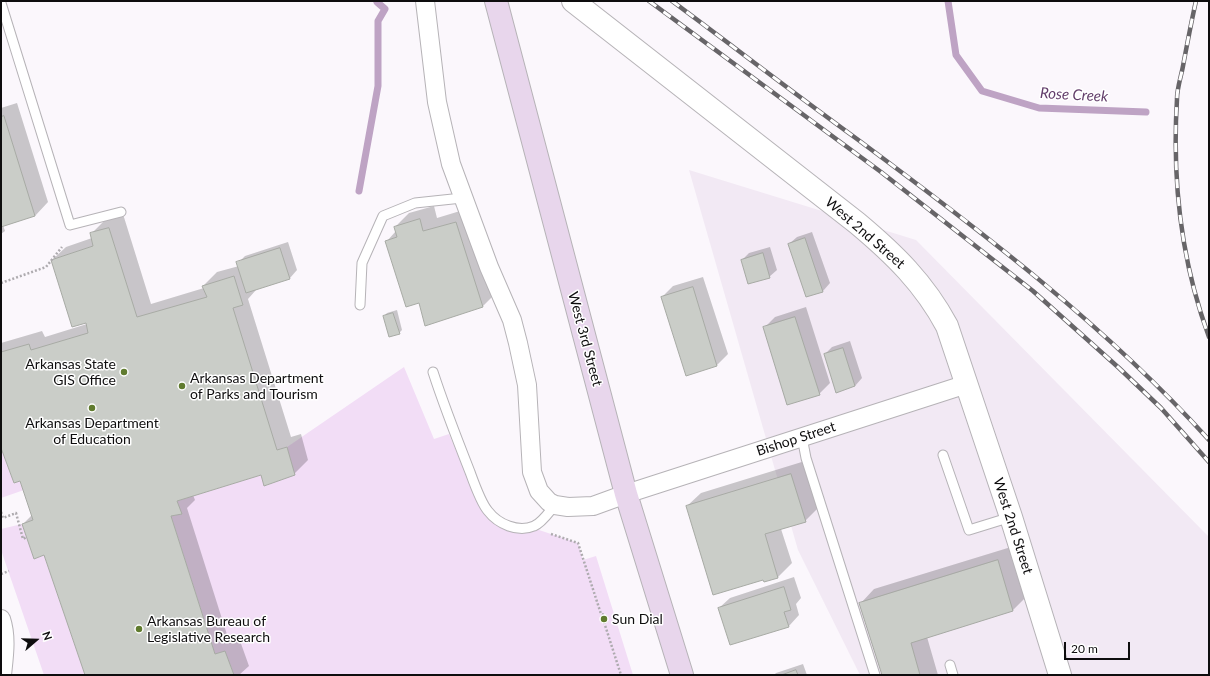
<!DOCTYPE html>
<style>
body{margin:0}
#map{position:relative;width:1210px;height:676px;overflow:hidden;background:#fbf7fc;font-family:Lato,sans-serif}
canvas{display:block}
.frame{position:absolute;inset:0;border:2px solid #0e0d0e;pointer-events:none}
.north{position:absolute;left:16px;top:620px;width:40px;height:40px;-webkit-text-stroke:3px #fff;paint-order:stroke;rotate:70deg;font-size:11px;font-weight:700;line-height:16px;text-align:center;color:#0e0d0e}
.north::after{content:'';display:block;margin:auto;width:14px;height:18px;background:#0e0d0e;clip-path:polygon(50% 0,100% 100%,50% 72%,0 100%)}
.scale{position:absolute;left:1064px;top:642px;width:66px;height:18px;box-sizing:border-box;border:2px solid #0e0d0e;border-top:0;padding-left:5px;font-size:12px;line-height:14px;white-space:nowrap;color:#0e0d0e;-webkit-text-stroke:3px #fff;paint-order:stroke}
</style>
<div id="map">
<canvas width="1210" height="676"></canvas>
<div class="frame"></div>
<div class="north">N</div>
<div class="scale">20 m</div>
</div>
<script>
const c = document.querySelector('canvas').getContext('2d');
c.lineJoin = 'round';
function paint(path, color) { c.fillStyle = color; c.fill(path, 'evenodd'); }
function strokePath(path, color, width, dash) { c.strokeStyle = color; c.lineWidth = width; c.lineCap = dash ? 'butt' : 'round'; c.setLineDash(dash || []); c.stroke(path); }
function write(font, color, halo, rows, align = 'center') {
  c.font = font + ' Lato,sans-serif'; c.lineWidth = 3; c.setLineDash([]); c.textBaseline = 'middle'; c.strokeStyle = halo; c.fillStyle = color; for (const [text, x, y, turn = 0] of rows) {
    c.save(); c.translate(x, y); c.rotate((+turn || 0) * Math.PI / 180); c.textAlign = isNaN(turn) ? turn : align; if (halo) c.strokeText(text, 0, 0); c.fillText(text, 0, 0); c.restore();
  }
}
paint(new Path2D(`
 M689,170L916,240L1209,537V675H860L798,550Z`), '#f2e9f4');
paint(new Path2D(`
 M404,367L434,439L449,434L467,477L477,489L488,511L504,524L530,527L578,543L583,560L596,556L633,675H234L225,652L215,654L171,516L181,514L177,501L261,475L265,486L294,475L287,447Z
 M1,448L14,483L20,481L24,490L1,498Z
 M22,524L34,559L44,555L85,675H44L1,550V529Z`), '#f2ddf6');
paint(new Path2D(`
 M17,103L48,202L35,216L3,225L5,231L1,234V108Z
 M434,206L437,218L470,208L497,292L483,306L425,325L420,302L387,241L396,231L395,227L409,213Z
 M123,214L151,304L204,288L203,286L217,272L239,266L238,263L245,256L288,242L297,270L290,278L256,289V290L248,299L291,437L301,434L308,460L294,474L262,473L193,495L195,500L187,508L229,641L239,638L249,666L239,675H86L45,553L23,524L33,514L21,480L1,445V343L42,331L45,337L87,324L52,260L66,247L92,238L91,234L105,220Z
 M812,232L830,283L823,291L807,296L789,244L797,237Z
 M770,247L777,270L769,277L742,260L749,253Z
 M703,277L728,354L717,365L687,375L662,297L673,286Z
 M806,307L830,383L819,394L764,328L775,317Z
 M397,310L402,330L399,333L384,316L387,313Z
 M850,341L862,378L855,386L837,391L825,354L832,347Z
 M805,461L819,507L805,521L781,529L792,563L778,577L764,581L687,506L701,493Z
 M1011,547L1027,596L1013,610L927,637L938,675H883L861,603L874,589Z
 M794,577L801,598L796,604L799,615L789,626L719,608L730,598Z
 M803,664L807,675H774L776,673Z`), '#0003');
strokePath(new Path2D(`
 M948,1L956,55L982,91L1039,108L1146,112
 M359,191L378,86V21L385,9L377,2`), '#bea3c4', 7);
const building = new Path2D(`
 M4,116L35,216L1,227V117Z
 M420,219L423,231L456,222L483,307L425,326L419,303L406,307L385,241L397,237L394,227Z
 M109,228L137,317L207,297L202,286L234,276L243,305L233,308L277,450L287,447L295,475L264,486L261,475L177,501L182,514L171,516L215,654L225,651L234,675H85L44,555L34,559L22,524L33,520L20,481L14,483L1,448V352L29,344L31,350L88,333L86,323L72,327L51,260L93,246L90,233Z
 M805,238L823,292L806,297L788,244Z
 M280,248L290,279L246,293L236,262Z
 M763,253L770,278L748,284L741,260Z
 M693,287L717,366L686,376L661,297Z
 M393,313L400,334L389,337L383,316Z
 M795,317L820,395L787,405L763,327Z
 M843,348L855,386L836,393L824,354Z
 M791,474L806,522L765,534L778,578L764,582L763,580L713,595L686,506Z
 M998,560L1013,611L911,643L920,675H882L859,603Z
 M784,587L791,610L784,612L789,627L730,645L718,608Z
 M796,670L798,675H782Z`);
paint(building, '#cacdc8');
strokePath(building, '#a7aaa4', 1);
const service = new Path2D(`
 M1,3L70,225L121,212
 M360,305L362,263L383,216L415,203L462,198
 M433,372C444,406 457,439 470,472C474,483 481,503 488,511C498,524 518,533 534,526C542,523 549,512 555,505
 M802,437L806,458L875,675
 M943,455L969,530L1011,517
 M950,665L953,675`);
const minor = new Path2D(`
 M425,1L437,102L451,164L489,267L512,320L518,343L527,385L532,472L539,491L549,502L555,505L568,507L593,506L626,494L967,384
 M1,619C7,637 4,656 2,675`);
const tertiary = new Path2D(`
 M573,1L857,223C894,254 924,283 947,326L1011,517L1060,675`);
const secondary = new Path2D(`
 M496,1L626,494L682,675`);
strokePath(service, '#b6b3b7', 11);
strokePath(minor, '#b6b3b7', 20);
strokePath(tertiary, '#b6b3b7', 24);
strokePath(secondary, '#b6b3b7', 24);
strokePath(new Path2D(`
 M1,283L46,267L62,247
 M1,512L3,518L16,513L23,539L27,537
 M551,534L578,543L601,614L605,615L607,619L604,622L621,675
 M1,574L9,571`), '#aeabaf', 2.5, [2, 2]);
strokePath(service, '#fff', 9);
strokePath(minor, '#fff', 18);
strokePath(tertiary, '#fff', 22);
strokePath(secondary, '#e8d6ec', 22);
const rail = new Path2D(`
 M649,1L881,172L1033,291L1119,368L1161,408L1209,462
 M672,1C734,47 795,94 857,139C981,231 1105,325 1209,440
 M1196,1C1191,23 1187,45 1183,66C1181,77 1177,88 1177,99C1172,180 1181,261 1209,337`);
strokePath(rail, '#676568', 4.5);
strokePath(rail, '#fff', 3, [9]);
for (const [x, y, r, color] of [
 [124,372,4,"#607b2f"],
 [182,386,4,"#607b2f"],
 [92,408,4,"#607b2f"],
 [604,619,4,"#607b2f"],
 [139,629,4,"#607b2f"]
]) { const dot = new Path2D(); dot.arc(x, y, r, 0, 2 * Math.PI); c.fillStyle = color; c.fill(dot); strokePath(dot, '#fff', 1.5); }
write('14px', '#0e0d0e', '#fff', [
 ["West 2nd Street",865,233,41],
 ["West 3rd Street",585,339,75],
 ["Bishop Street",796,439,-18],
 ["West 2nd Street",1013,526,72]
]);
write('14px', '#0e0d0e', '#fff', [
 ["Arkansas State",116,364,"right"],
 ["GIS Office",116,380,"right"],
 ["Arkansas Department",190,378],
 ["of Parks and Tourism",190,394],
 ["Arkansas Department",92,423,"center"],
 ["of Education",92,439,"center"],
 ["Sun Dial",612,619],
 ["Arkansas Bureau of",147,621],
 ["Legislative Research",147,637]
], 'left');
write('italic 15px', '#623d6a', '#fff', [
 ["Rose Creek",1074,95,3]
]);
</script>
